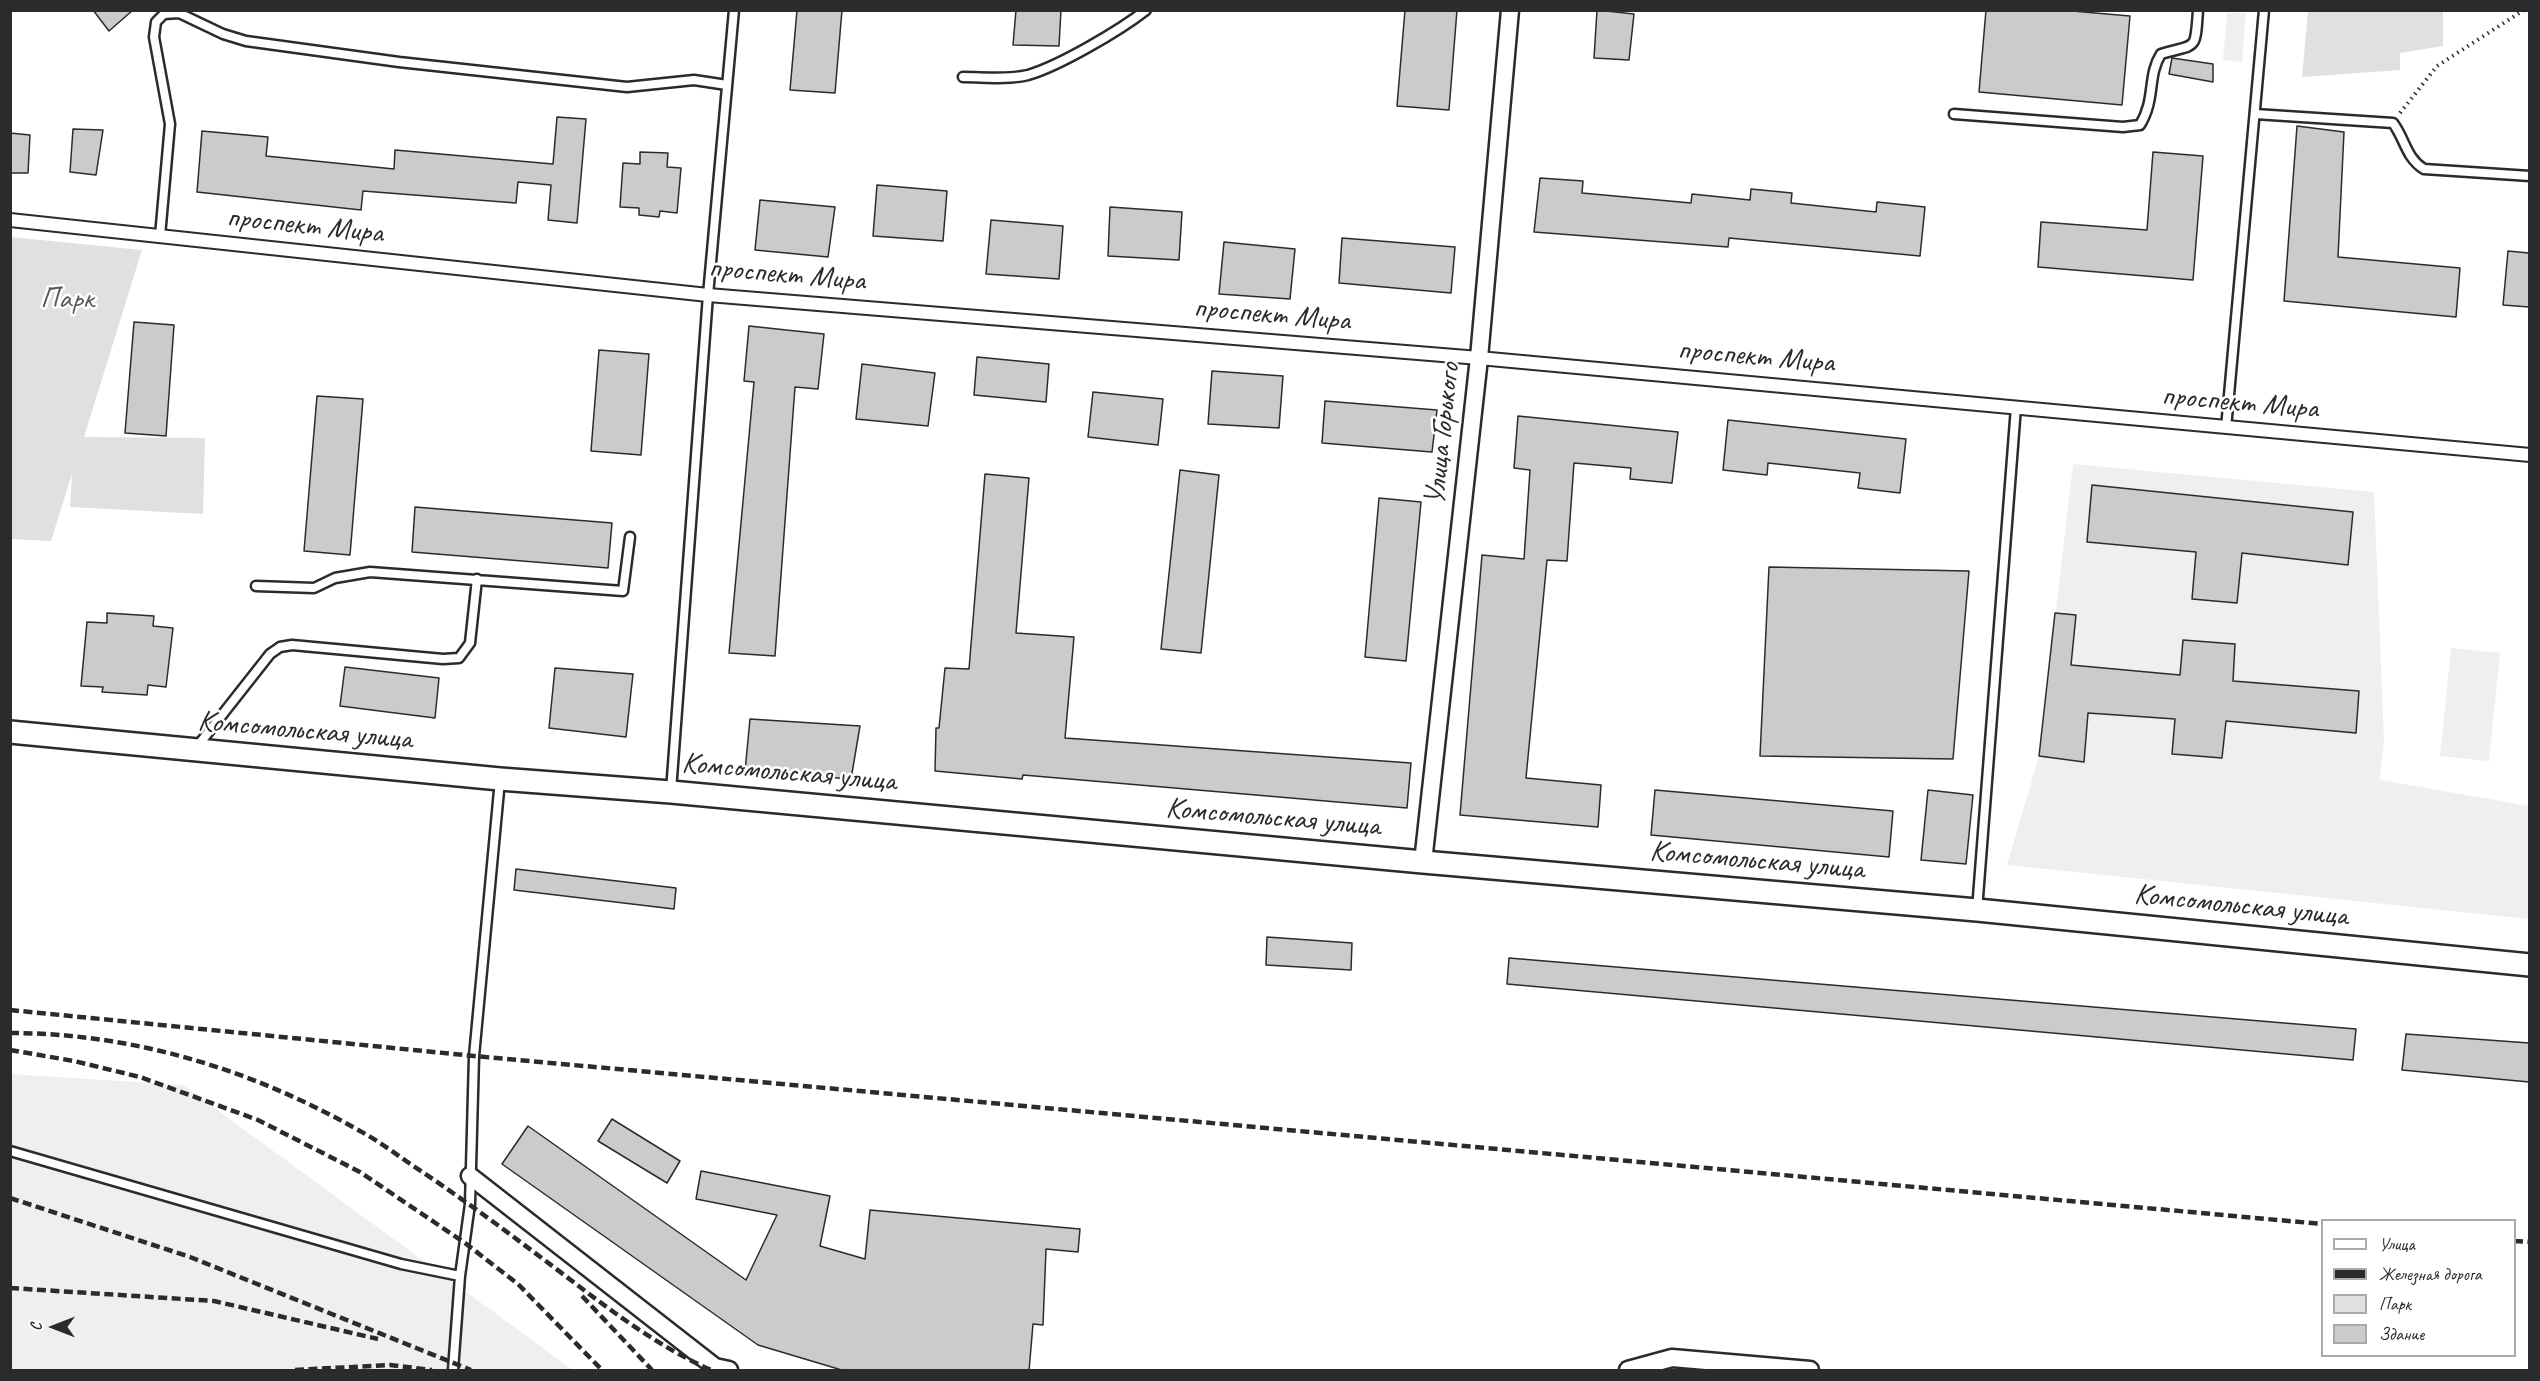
<!DOCTYPE html>
<meta charset="utf-8">
<style>
body{margin:0}
#map{position:relative;width:2540px;height:1381px;overflow:hidden;background:#fff;font-family:Caveat,sans-serif}
canvas{display:block}
.frame{position:absolute;inset:0;border:12px solid #2b2b2b;pointer-events:none}
.legend{position:absolute;left:2321px;top:1219px;width:195px;height:138px;box-sizing:border-box;background:#fff;border:2px solid #aaa;margin:0;padding:8px 10px;list-style:none;font-size:18px;color:#2b2b2b}
.legend li{display:flex;align-items:center;gap:12px;height:30px}
.legend b{width:30px;border:2px solid #aaa}
.north{position:absolute;left:24px;top:1297px;width:60px;height:60px;-webkit-text-stroke:4px #fff;paint-order:stroke;rotate:270deg;font-size:16px;font-weight:700;line-height:24px;text-align:center;color:#2b2b2b}
.north::after{content:'';display:block;margin:auto;width:21px;height:27px;background:#2b2b2b;clip-path:polygon(50% 0,100% 100%,50% 72%,0 100%)}
</style>
<div id="map">
<canvas width="2540" height="1381"></canvas>
<div class="frame"></div>
<ul class="legend">
<li><b style="height:8px;background:#fff"></b>Улица</li>
<li><b style="height:8px;background:#2b2b2b"></b>Железная дорога</li>
<li><b style="height:16px;background:#e0e0e0"></b>Парк</li>
<li><b style="height:16px;background:#cbcbcb"></b>Здание</li>
</ul>
<div class="north">С</div>
</div>
<script>
const c = document.querySelector('canvas').getContext('2d');
c.lineJoin = 'round';
function paint(path, color) { c.fillStyle = color; c.fill(path, 'evenodd'); }
function strokePath(path, color, width, dash) { c.strokeStyle = color; c.lineWidth = width; c.lineCap = dash ? 'butt' : 'round'; c.setLineDash(dash || []); c.stroke(path); }
function write(font, color, halo, rows, align = 'center') {
  c.font = font + ' Caveat,sans-serif'; c.lineWidth = 5; c.setLineDash([]); c.textBaseline = 'middle'; c.strokeStyle = halo; c.fillStyle = color; for (const [text, x, y, turn = 0] of rows) {
    c.save(); c.translate(x, y); c.rotate((+turn || 0) * Math.PI / 180); c.textAlign = isNaN(turn) ? turn : align; if (halo) c.strokeText(text, 0, 0); c.fillText(text, 0, 0); c.restore();
  }
}
paint(new Path2D(`
 M2227,13H2246L2242,62L2223,60Z
 M2073,464L2374,492L2384,740L2380,780L2529,806V919L2007,865L2039,756Z
 M2451,648L2500,653L2489,761L2440,756Z
 M10,1074L183,1085L573,1370H11Z`), '#efefef');
paint(new Path2D(`
 M2387,10C2405,13 2424,10 2443,11V46L2400,53V70L2302,77L2308,11Z
 M10,237L142,250L84,437L205,438L203,514L70,507L72,474L51,541L11,539Z`), '#e0e0e0');
const building = new Path2D(`
 M93,10H133L109,31Z
 M797,10H842L835,93L790,90Z
 M1016,10H1061L1059,46L1013,45Z
 M1405,10H1457L1449,110L1397,106Z
 M1597,10L1634,14L1629,60L1594,58Z
 M1986,10H2061L2130,16L2122,105L1979,92Z
 M2172,58L2213,64V82L2169,74Z
 M557,117L586,119L577,223L548,220L551,185L518,182L516,203L363,191L361,210L197,192L202,131L268,137L266,156L394,169L395,150L553,164Z
 M2297,126L2344,132L2338,257L2460,268L2456,317L2284,301Z
 M73,129L103,130L96,175L70,172Z
 M10,133L30,135L28,173H10Z
 M640,152L668,153L667,167L681,168L677,213L660,211L659,217L639,215V208L620,207L623,163L640,164Z
 M2153,152L2203,156L2193,280L2038,267L2041,222L2147,230Z
 M1540,178L1583,181L1582,193L1691,203L1692,194L1750,200L1751,189L1792,193L1791,203L1876,212L1877,202L1925,207L1920,256L1729,238L1728,247L1534,232Z
 M877,185L947,191L943,241L873,236Z
 M760,200L835,207L828,257L755,250Z
 M1110,207L1182,212L1179,260L1108,256Z
 M991,220L1063,226L1059,279L986,274Z
 M1342,238L1455,247L1451,293L1339,283Z
 M1224,242L1295,249L1290,299L1219,294Z
 M2508,251L2529,253V307L2503,305Z
 M134,322L174,325L166,436L125,433Z
 M749,326L824,334L818,389L795,387L775,656L729,653L754,382L744,381Z
 M599,350L649,354L641,455L591,451Z
 M977,357L1049,364L1046,402L974,395Z
 M862,364L935,373L928,426L856,419Z
 M1212,371L1283,376L1279,428L1208,424Z
 M1093,392L1163,399L1158,445L1088,437Z
 M317,396L363,399L350,555L304,551Z
 M1325,401L1437,410L1432,452L1322,443Z
 M1518,416L1678,432L1672,483L1630,479L1631,468L1574,463L1567,561L1547,560L1526,778L1601,785L1598,827L1460,815L1482,555L1524,559L1530,470L1514,468Z
 M1728,420L1906,439L1900,493L1858,488L1860,473L1768,463L1767,475L1723,470Z
 M1180,470L1219,475L1201,653L1161,649Z
 M985,474L1029,478L1016,633L1074,637L1065,738L1411,763L1407,808L1023,775L1022,779L935,771L936,728H939L945,668L969,669Z
 M2092,485L2353,512L2348,565L2242,553L2237,603L2192,599L2196,552L2087,542Z
 M1379,498L1421,502L1406,661L1365,657Z
 M415,507L612,523L608,568L412,552Z
 M1769,567L1969,571L1953,759L1760,756Z
 M107,613L154,616L153,626L173,628L166,687L148,685L147,695L102,692L103,687L81,686L87,622L107,623Z
 M2055,613L2076,615L2071,665L2180,675L2183,640L2235,644L2233,681L2359,691L2356,733L2226,721L2222,758L2172,754L2175,719L2088,713L2084,762L2039,756Z
 M345,667L439,678L435,718L340,706Z
 M555,668L633,674L626,737L549,728Z
 M750,719L860,726L851,779L745,771Z
 M1655,790L1893,811L1889,857L1651,835Z
 M1928,790L1973,795L1966,864L1921,860Z
 M516,869L676,888L674,909L514,890Z
 M1267,937L1352,943L1351,970L1266,965Z
 M1509,958L2356,1029L2353,1060L1507,984Z
 M2406,1034L2529,1043V1082L2402,1070Z
 M612,1119L680,1161L667,1183L598,1141Z
 M528,1126L746,1280L777,1215L696,1199L701,1171L830,1196L820,1246L865,1259L870,1210L1080,1229L1078,1252L1046,1249L1043,1325L1033,1324L1029,1371H845L758,1345L502,1164Z`);
paint(building, '#cbcbcb');
strokePath(building, '#2b2b2b', 1.5);
const service = new Path2D(`
 M963,77C984,77 1007,80 1028,75C1059,66 1119,31 1146,10
 M1954,114L2123,127L2140,125C2156,99 2147,76 2161,54C2197,43 2195,53 2198,10
 M2255,114L2393,123C2405,139 2406,158 2424,169L2530,176
 M160,236L170,124L154,37L156,22L164,14L179,13L223,34L246,41L399,62L627,87L694,80L727,85
 M2226,428L2264,10
 M256,586L314,588L335,578L370,572L623,591L630,537
 M196,748L270,654L280,647L292,645L443,659L459,658L470,643L477,579
 M671,791L708,295L734,10
 M1977,910L2016,407
 M10,1151L401,1264L460,1276L470,1204L474,1056L500,780
 M453,1370L460,1276`);
const pedestrian = new Path2D(`
 M10,220L708,295L1479,358L2530,455`);
const minor = new Path2D(`
 M1423,862L1479,358L1510,10
 M470,1176L715,1367L729,1370
 M1628,1370L1672,1358L1810,1370`);
const tertiary = new Path2D(`
 M10,732L500,779L671,792L1423,862L1977,910L2530,965`);
strokePath(service, '#2b2b2b', 13);
strokePath(pedestrian, '#2b2b2b', 16);
strokePath(minor, '#2b2b2b', 21);
strokePath(tertiary, '#2b2b2b', 26);
strokePath(new Path2D(`
 M2400,113L2437,66L2524,10`), '#2b2b2b', 4, [1.5, 4.5]);
strokePath(service, '#fff', 8);
strokePath(pedestrian, '#fff', 12);
strokePath(minor, '#fff', 16);
strokePath(tertiary, '#fff', 21);
strokePath(new Path2D(`
 M10,1010L474,1056L2322,1224
 M10,1033C134,1033 253,1070 360,1131C377,1140 393,1152 409,1163C448,1189 486,1216 523,1244C583,1288 643,1340 711,1370
 M10,1050L74,1061L140,1077L258,1120L360,1172L465,1243L518,1284L602,1370
 M10,1198L190,1257L471,1370
 M2514,1241L2530,1242
 M10,1288L214,1301L378,1339
 M582,1296L652,1370
 M295,1370L390,1365L432,1370`), '#2b2b2b', 4.5, [9, 4.5]);
write('30px', '#2b2b2b', '#fff', [
 ["проспект Мира",305,226,6],
 ["проспект Мира",787,275,5],
 ["проспект Мира",1272,315,5],
 ["проспект Мира",1756,357,5],
 ["проспект Мира",2240,403,5],
 ["Улица Горького",1443,434,-84],
 ["Комсомольская улица",305,731,5],
 ["Комсомольская улица",789,773,5],
 ["Комсомольская улица",1273,818,5],
 ["Комсомольская улица",1757,861,5],
 ["Комсомольская улица",2241,906,6]
]);
write('30px', '#585858', '#fff', [
 ["Парк",67,299]
]);
</script>
